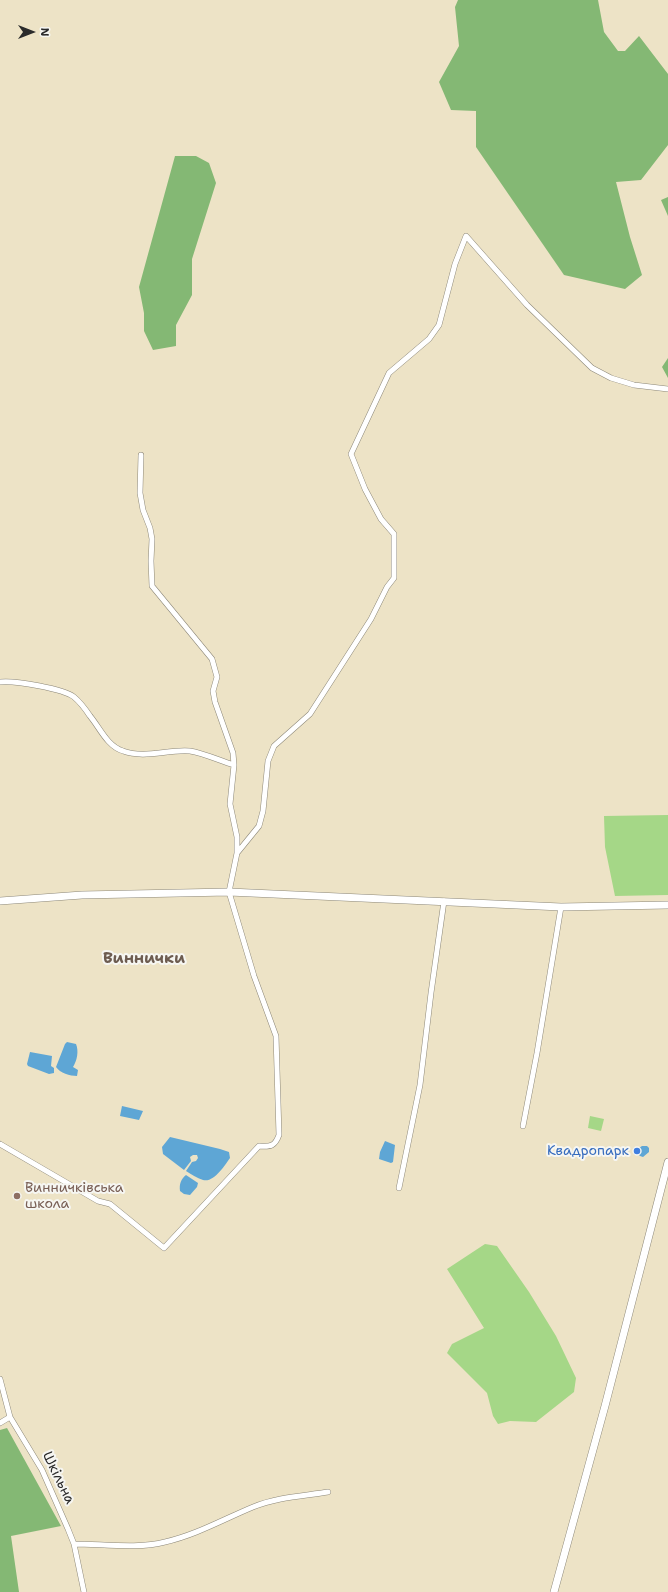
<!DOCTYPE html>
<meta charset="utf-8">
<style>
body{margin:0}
#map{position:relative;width:668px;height:1592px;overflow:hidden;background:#ede3c6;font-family:"Shantell Sans",sans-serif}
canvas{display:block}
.north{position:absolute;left:12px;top:12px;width:40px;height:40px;-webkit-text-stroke:3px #f6f6f2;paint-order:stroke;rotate:90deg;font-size:11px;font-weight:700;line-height:16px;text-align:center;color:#2b2b2b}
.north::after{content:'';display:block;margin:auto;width:14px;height:18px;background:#2b2b2b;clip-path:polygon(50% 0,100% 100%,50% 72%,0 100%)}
</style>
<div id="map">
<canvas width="668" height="1592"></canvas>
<div class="north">N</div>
</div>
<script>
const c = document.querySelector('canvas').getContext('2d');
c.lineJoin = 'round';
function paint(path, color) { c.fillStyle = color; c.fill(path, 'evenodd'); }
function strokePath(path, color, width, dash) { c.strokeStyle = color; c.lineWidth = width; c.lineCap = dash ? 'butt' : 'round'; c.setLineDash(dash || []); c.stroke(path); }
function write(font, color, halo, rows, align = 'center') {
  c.font = font + ' "Shantell Sans",sans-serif'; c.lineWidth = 4; c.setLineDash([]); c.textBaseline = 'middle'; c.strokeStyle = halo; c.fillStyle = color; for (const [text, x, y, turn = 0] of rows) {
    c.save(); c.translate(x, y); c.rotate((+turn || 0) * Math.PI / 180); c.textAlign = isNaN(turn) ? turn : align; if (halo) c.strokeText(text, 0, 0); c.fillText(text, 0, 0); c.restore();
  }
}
paint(new Path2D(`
 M668,815V895L615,896L605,847L604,816Z
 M590,1116L604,1119L601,1131L588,1128Z
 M485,1244L497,1246L529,1292L556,1336L576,1378L574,1392L536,1422L510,1421L498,1424L493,1416L487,1393L447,1353L452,1344L484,1328L447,1269Z`), '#a5d787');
paint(new Path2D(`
 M458,0H598L604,32L618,51H625L639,36L668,74V145L641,180L616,182L630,237L642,275L625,289L564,275L476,147V111L451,110L439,82L459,46L455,7Z
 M175,156H196L209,163L216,183L192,259V295L176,325V346L153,350L144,331V313L139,287Z
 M668,197V216L661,200Z
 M668,358V378L662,367Z
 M7,1428L61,1526L11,1536L19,1592H0V1430Z`), '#84b874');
paint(new Path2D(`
 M67,1042L76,1044C79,1051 77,1061 73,1067L78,1070L77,1076C70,1076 60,1073 56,1067L65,1044Z
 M30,1052L52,1056L51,1066L54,1068V1073L49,1074L28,1066L27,1064Z
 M122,1106L143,1111L139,1120L120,1116Z
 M170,1137L220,1149L229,1152L230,1158C225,1165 214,1183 203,1180C197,1178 191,1174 186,1171L192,1162L196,1161L198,1158L197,1155H193L190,1157L191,1161L184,1170L163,1154L162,1147Z
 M385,1141L395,1145L393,1162L391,1163L379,1159L380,1152Z
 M642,1146H647L649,1148V1152L643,1157L640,1156L638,1154L639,1148Z
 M186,1175L198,1183L197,1187L190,1195L184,1194L180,1191C179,1184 181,1179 186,1175Z`), '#5ea6d5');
const street = new Path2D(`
 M141,455L140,493L143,510L150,528L152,539L151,561L152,586L212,659L217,677L213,691L215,702L233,753L234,765L230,804L237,837V853
 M0,682C14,680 64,689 74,697C80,702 86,710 90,716C100,728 107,746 123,751C145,759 168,749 190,751C203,753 221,761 234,765
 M523,1126L537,1053L561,907
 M0,1144L98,1201L110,1204L164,1248L259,1146C271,1147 275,1146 279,1135L276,1036L254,976L229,892L237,853L259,826L263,811L268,761L274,746L310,714L371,619L387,587L394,578V534L381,519L365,489L351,454L389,373L429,339L439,325L455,264L466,236L527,305L592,368L611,378L634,385L668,389
 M399,1188L420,1085L431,993L444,901
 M0,1379L10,1417L42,1470L68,1529L74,1544L84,1592
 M0,1423L10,1417
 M74,1544C102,1544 139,1549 165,1542C196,1535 224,1519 253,1507C277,1497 303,1496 328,1492`);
const secondary = new Path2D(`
 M0,901L82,895L229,892L561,907L668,905
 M554,1592L605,1406L668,1162`);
strokePath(street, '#8c8778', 6);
strokePath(secondary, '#8c8778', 8);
strokePath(street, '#fff', 5);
strokePath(secondary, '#fff', 7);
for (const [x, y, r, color] of [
 [637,1151,4,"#3f7fe0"],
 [17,1196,4,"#8d6e63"]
]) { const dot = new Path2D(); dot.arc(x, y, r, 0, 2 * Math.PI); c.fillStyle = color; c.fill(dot); strokePath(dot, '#f6f6f2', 1.5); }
write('14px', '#366cbe', '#f6f6f2', [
 ["Квадропарк",629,1151]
], 'right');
write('14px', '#785e54', '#f6f6f2', [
 ["Винничківська",25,1188],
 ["школа",25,1204]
], 'left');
write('14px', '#2b2b2b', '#f6f6f2', [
 ["Шкільна",58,1478,64]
]);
write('bold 16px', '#6d5c50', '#f6f6f2', [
 ["Виннички",144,959]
]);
</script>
